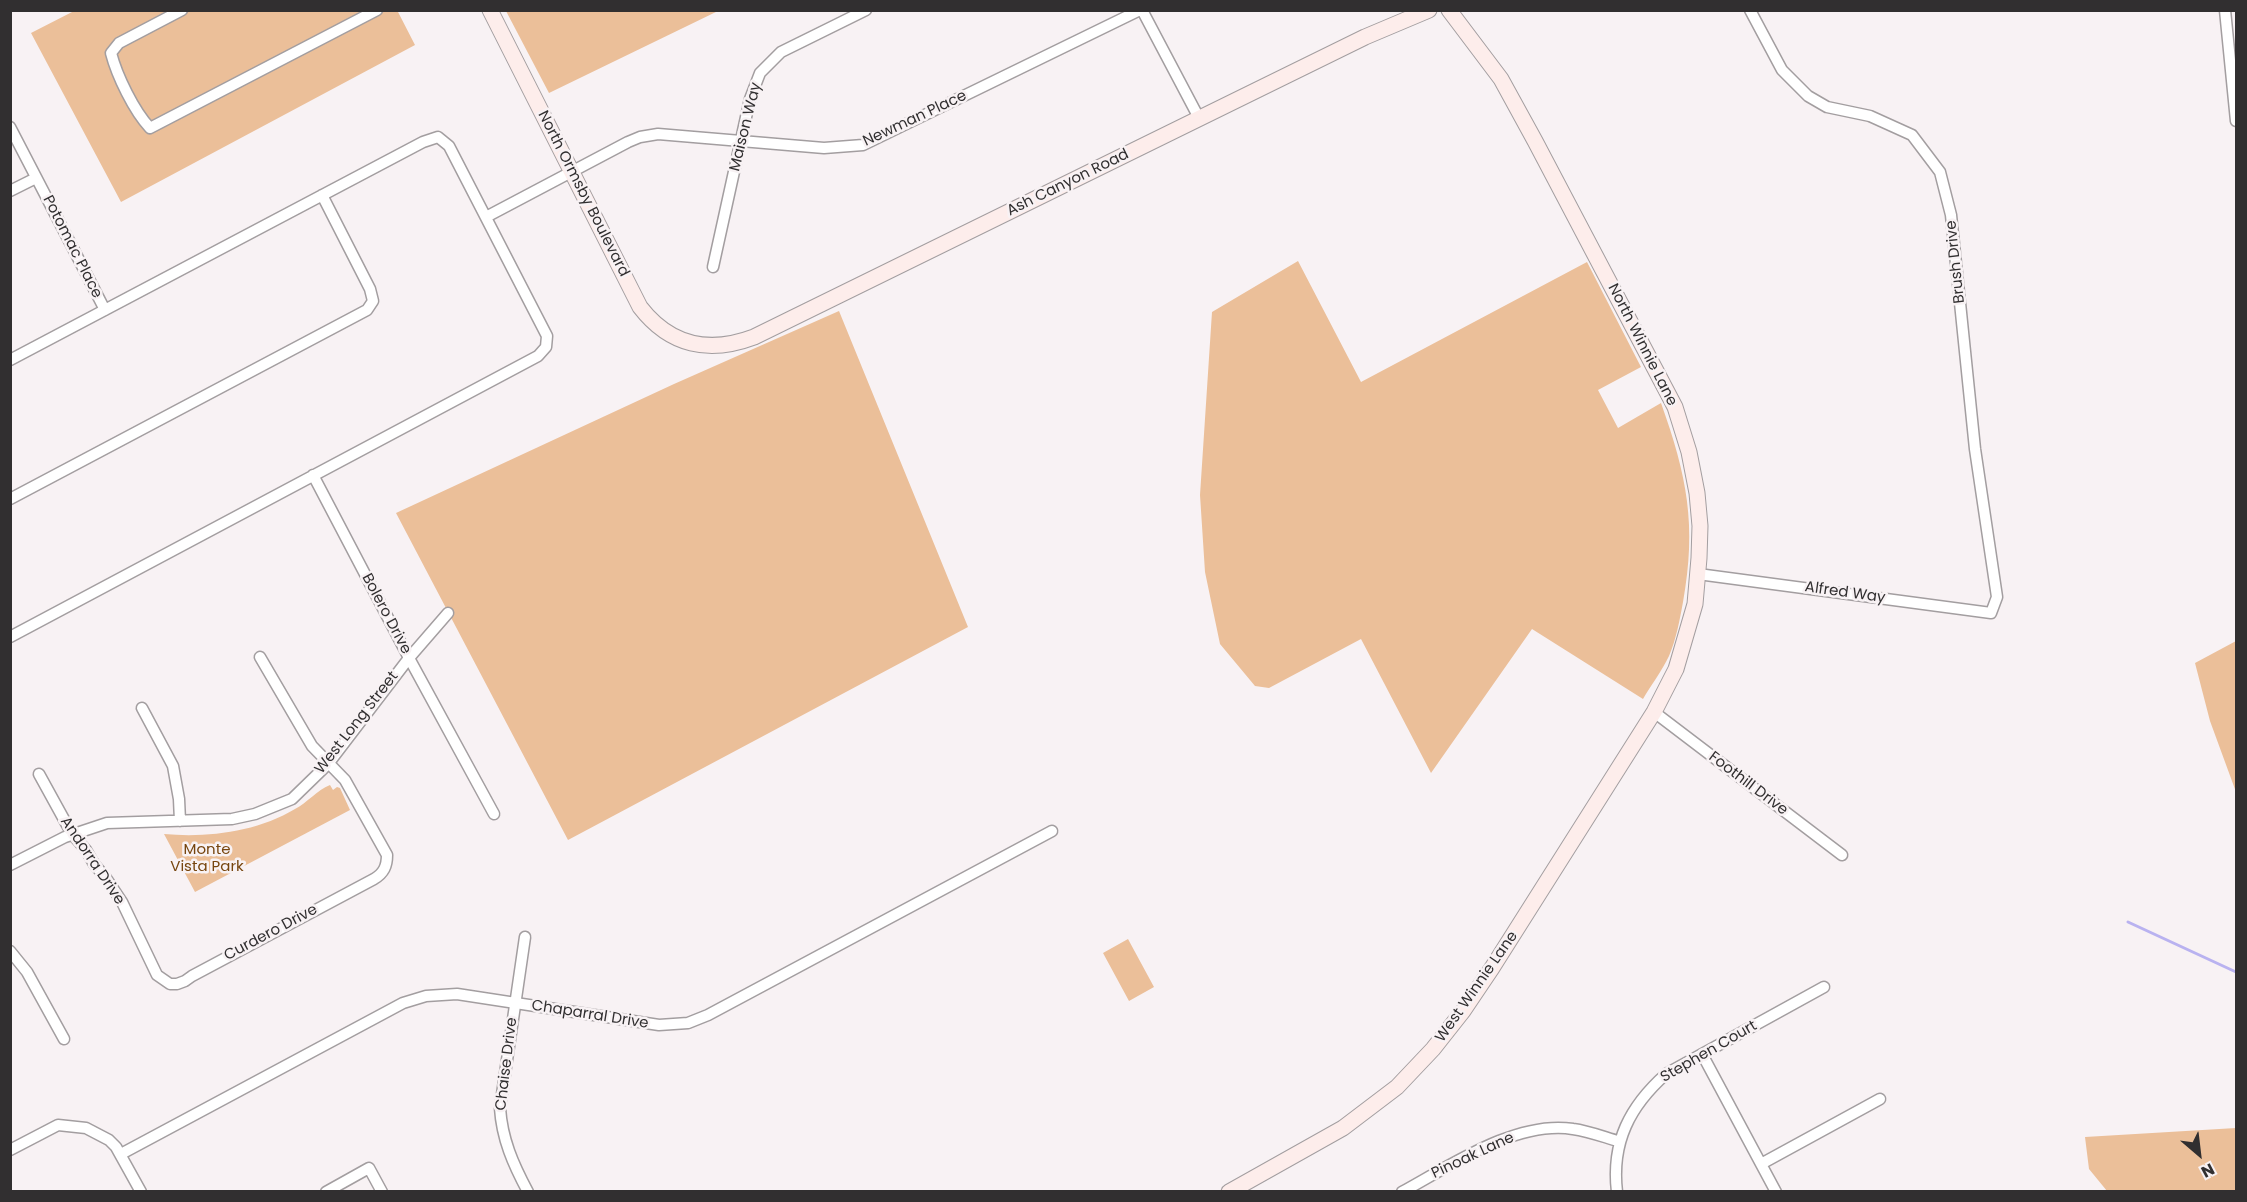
<!DOCTYPE html>
<style>
body{margin:0}
#map{position:relative;width:2247px;height:1202px;overflow:hidden;background:#f8f2f4;font-family:Poppins,sans-serif}
canvas{display:block}
.frame{position:absolute;inset:0;border:12px solid #312f30;pointer-events:none}
.north{position:absolute;left:2169px;top:1124px;width:60px;height:60px;-webkit-text-stroke:4px #f8f2f4;paint-order:stroke;rotate:152deg;font-size:16px;font-weight:700;line-height:24px;text-align:center;color:#312f30}
.north::after{content:'';display:block;margin:auto;width:21px;height:27px;background:#312f30;clip-path:polygon(50% 0,100% 100%,50% 72%,0 100%)}
</style>
<div id="map">
<canvas width="2247" height="1202"></canvas>
<div class="frame"></div>
<div class="north">N</div>
</div>
<script>
const c = document.querySelector('canvas').getContext('2d');
c.lineJoin = 'round';
function paint(path, color) { c.fillStyle = color; c.fill(path, 'evenodd'); }
function strokePath(path, color, width, dash) { c.strokeStyle = color; c.lineWidth = width; c.lineCap = dash ? 'butt' : 'round'; c.setLineDash(dash || []); c.stroke(path); }
function write(font, color, halo, rows, align = 'center') {
  c.font = font + ' Poppins,sans-serif'; c.lineWidth = 5; c.setLineDash([]); c.textBaseline = 'middle'; c.strokeStyle = halo; c.fillStyle = color; for (const [text, x, y, turn = 0] of rows) {
    c.save(); c.translate(x, y); c.rotate((+turn || 0) * Math.PI / 180); c.textAlign = isNaN(turn) ? turn : align; if (halo) c.strokeText(text, 0, 0); c.fillText(text, 0, 0); c.restore();
  }
}
paint(new Path2D(`
 M397,10L415,45L121,202L31,33L74,11Z
 M506,11H718L549,93Z
 M1298,261L1361,382L1587,262L1641,367L1598,390L1618,428L1661,403C1687,476 1697,525 1683,602C1680,619 1676,640 1669,656C1662,671 1651,685 1643,699L1532,629L1431,773L1361,639L1269,688L1255,686L1220,644L1205,572L1200,495L1212,312Z
 M839,311L968,627L568,840L396,513L674,384Z
 M2236,641V792L2210,721L2195,663Z
 M330,785L333,790L337,787L340,788L350,810L195,892L164,834C207,838 257,832 295,809C307,803 317,790 330,785Z
 M1128,939L1154,987L1129,1001L1103,953Z
 M2236,1128V1191H2107L2089,1169L2085,1137Z`), '#ebbf99');
strokePath(new Path2D(`
 M2128,922L2236,972`), '#b9b2f0', 3);
const street = new Path2D(`
 M182,10L119,43L111,53C117,76 134,111 150,128L377,10
 M1142,10L1199,118
 M2225,10L2236,121
 M10,127L105,310
 M10,191L36,178
 M486,217L628,142L640,137L658,134L824,148L863,145L1140,10
 M713,267L750,99L760,73L781,52L866,10
 M10,360L423,142L438,137L449,146L547,336L546,347L538,356L10,637
 M313,475L409,658L494,814
 M10,499L367,310L373,301L370,289L322,195
 M1698,574L1991,613L1997,597L1975,449L1951,215L1940,172L1912,135L1870,116L1827,107L1808,96L1782,70L1750,10
 M142,708L173,766L179,799L180,821
 M1654,712L1842,855
 M39,774L72,834L86,850L94,864L106,878L122,902L157,975L170,984H177L185,981L192,976L374,879C384,873 387,866 387,855L345,780L312,746L260,657
 M10,865L65,837L107,823L232,819L255,814L292,799L328,764L409,658L448,613
 M525,937L500,1108C502,1139 513,1164 528,1192
 M10,951L27,972L64,1039
 M1702,1054L1776,1192
 M10,1150L58,1125L86,1128L109,1140L116,1147L141,1192
 M121,1154L403,1003L426,996L457,994L659,1025L688,1023L708,1015L1052,831
 M1761,1164L1880,1099
 M326,1192L369,1168L382,1192
 M1402,1192C1450,1166 1516,1120 1573,1129C1588,1131 1604,1137 1618,1141
 M1617,1192C1611,1142 1630,1106 1666,1074L1824,987`);
const secondary = new Path2D(`
 M490,10L640,307C670,346 709,354 754,337L1365,37L1429,10
 M1229,1192L1343,1128L1397,1087L1433,1049L1463,1011L1492,968L1654,712L1676,669L1695,604L1699,558L1700,526L1697,493L1689,452L1675,407L1535,141L1501,79L1449,10`);
strokePath(street, '#a39ea0', 13);
strokePath(secondary, '#a39ea0', 17);
strokePath(street, '#fff', 10);
strokePath(secondary, '#fdedeb', 15);
write('15px', '#312f30', '#f8f2f4', [
 ["Newman Place",915,119,-25],
 ["Maison Way",746,127,-76],
 ["Ash Canyon Road",1068,183,-26],
 ["North Ormsby Boulevard",583,194,63],
 ["Potomac Place",72,247,63],
 ["Brush Drive",1956,262,-96],
 ["North Winnie Lane",1642,345,63],
 ["Alfred Way",1845,593,8],
 ["Bolero Drive",386,614,62],
 ["West Long Street",357,723,-52],
 ["Foothill Drive",1748,784,37],
 ["Andorra Drive",92,861,56],
 ["Curdero Drive",271,933,-28],
 ["West Winnie Lane",1477,987,-55],
 ["Chaparral Drive",590,1015,9],
 ["Stephen Court",1709,1052,-30],
 ["Chaise Drive",507,1064,-83],
 ["Pinoak Lane",1473,1156,-25]
]);
write('15px', '#76450e', '#f8f2f4', [
 ["Monte",207,850],
 ["Vista Park",207,867]
]);
</script>
